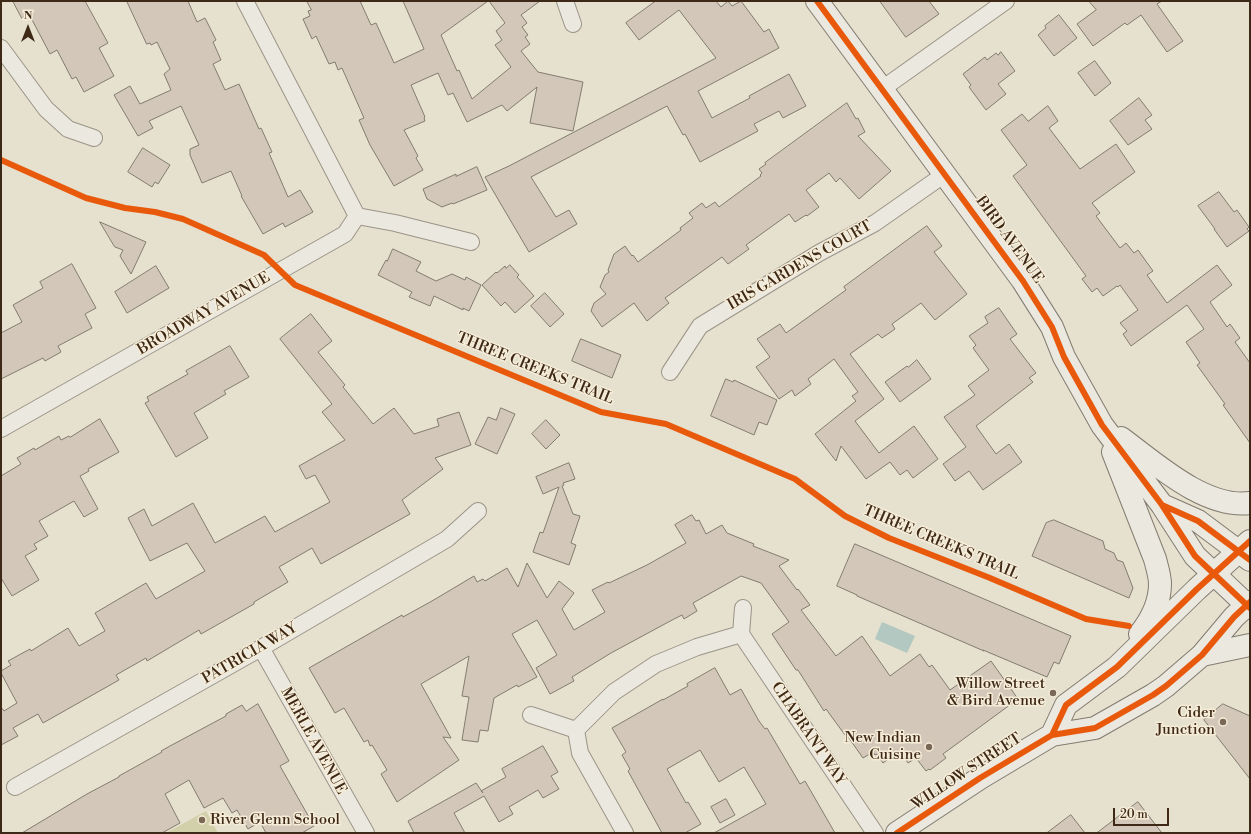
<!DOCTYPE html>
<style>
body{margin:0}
#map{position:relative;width:1251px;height:834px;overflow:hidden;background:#e6e0ce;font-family:"Libre Bodoni",serif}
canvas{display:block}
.frame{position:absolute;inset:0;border:2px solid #3e2816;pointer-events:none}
.north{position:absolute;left:8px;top:8px;width:40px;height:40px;-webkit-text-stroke:3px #f6edd8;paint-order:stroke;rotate:0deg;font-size:11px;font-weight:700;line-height:16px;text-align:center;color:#3e2816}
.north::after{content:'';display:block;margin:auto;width:14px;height:18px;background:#3e2816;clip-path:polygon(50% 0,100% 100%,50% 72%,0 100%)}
.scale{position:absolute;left:1113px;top:808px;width:56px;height:18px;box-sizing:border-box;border:2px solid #3e2816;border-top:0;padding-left:5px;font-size:12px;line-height:14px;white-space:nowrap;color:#3e2816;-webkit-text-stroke:3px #f6edd8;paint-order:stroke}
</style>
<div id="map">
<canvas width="1251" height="834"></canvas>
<div class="frame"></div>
<div class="north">N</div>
<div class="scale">20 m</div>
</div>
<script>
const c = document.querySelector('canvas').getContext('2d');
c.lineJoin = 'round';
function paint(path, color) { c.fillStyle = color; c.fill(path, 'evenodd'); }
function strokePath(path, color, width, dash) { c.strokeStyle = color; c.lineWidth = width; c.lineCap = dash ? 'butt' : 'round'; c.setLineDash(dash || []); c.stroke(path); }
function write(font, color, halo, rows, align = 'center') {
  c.font = font + ' "Libre Bodoni",serif'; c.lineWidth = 3; c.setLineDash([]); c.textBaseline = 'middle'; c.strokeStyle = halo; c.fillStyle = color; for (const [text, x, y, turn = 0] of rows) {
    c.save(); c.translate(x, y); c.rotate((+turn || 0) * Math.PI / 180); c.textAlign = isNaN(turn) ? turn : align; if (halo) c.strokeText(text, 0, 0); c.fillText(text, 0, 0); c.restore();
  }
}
paint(new Path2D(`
 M206,811L218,833H166Z`), '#d2d0ab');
paint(new Path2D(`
 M882,622L915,636L907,653L875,639Z`), '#b2c8c0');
const building = new Path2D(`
 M13,1H85L108,43L99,48L114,76L84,92L76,77L72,79L57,50L50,54L29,14L22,18Z
 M127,1H188L197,22L205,18L216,40L213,42L221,60L213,64L225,90L239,84L259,129L261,128L272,152L269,153L288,197L300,190L313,212L285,227L283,223L263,234L241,196H242L231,171L202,183L190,155V149L199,145L181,106L149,121L153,128L138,136L114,95L130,86L140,104L171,90L164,74L170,69L157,42L151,45L150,43L147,44Z
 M307,1H360L371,25L376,23L394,63L424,49L403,1H488L441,35L457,71L459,70L472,99L511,67L495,45L502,40L496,31L505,23L489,1H540L521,15L527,23L522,27L528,35L525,37L530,44L521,51L538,72L583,82L573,131L530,123L537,87L507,111L502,105L467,122L453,93L448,95L438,73L411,85L425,117L424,118L425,121L404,130L418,156L416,158L423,170L394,186L370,145L359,120L364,118L342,68L338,70L335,62L329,64L316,36L312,39L303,19L310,16L308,11L311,10Z
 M656,1H716L721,7L728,1L732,6L741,1L764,32L769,29L779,48L698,91L712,118L750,98L749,96L789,74L806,106L783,118L779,111L754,124L758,131L700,162L685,134L683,135L667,106L531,177L556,217L569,210L577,224L529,252L485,177L509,166L716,58L679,10L639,40L626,23Z
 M880,1H929L939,14L906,37Z
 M1089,1H1162L1157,4L1183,41L1167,52L1141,15L1127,25L1125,23L1093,46L1077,24L1096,10Z
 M1059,15L1077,38L1054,56L1038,35L1046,28L1045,26Z
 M1001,52L1015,71L998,84L1006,94L986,110L969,87L971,85L963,74L985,57L987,60L996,53L998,55Z
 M1095,61L1111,83L1095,96L1078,73Z
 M1139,98L1152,115L1145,120L1152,129L1128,145L1110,121Z
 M847,103L856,119L858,118L865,132L858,136L891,171L859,199L840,178L836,182L829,173L806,190L819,207L807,216L806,215L795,222L789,214L746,245L749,249L728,264L722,257L665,298L669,303L647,321L634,303L602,327L591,311L594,303L606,294L600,287L605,275L609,272L608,270L614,254L625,246L632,256L633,255L638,262L681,230L680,228L693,218L689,213L702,203L706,208L715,202L719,207L761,176L760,175L762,173L759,169L766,164L765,163Z
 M1048,106L1058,121L1049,128L1080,169L1116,144L1135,172L1092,203L1100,213L1096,216L1120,248L1126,243L1134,253L1138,250L1153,271L1147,275L1167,303L1217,265L1232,285L1210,302L1227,327L1230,324L1240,338L1235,342L1250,363V443L1223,405L1225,404L1197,365L1200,363L1186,342L1204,329L1187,305L1131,346L1123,334L1127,331L1120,323L1138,310L1120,285L1118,287L1117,286L1103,296L1097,288L1092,292L1082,279L1086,276L1013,176L1027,165L1001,130L1022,114L1028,121Z
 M143,148L170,165L158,184L155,182L152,187L128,172Z
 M477,167L487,190L453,204L452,203L442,207L427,199L423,189L456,174V176Z
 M1219,192L1234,212L1237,210L1249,227L1247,229L1249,231L1227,247L1214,229H1215L1198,206Z
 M100,222L146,242L131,274L120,256L123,250L115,247Z
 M927,226L942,246L934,252L967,294L935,320L921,303L892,324L895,329L882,338L878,334L850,354L884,399L855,421L879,453L914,426L938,459L913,478L907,470L900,475L890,462L866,479L841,446L836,461L815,434L856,401L852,396L858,392L834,359L808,379L811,384L795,396L792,390L779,399L756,367L770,357L757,339L780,324L786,333L846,290L844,287Z
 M393,249L421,262L416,271L436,281L452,274L465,280L466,277L481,285L469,311L463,308V310L434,296L430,306L409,297L412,292L378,275L386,260L387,261Z
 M72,264L96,308L85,314L92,328L58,346L61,352L45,361L43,358L1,379V333L22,322L13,305L43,288L40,282Z
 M510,265L519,275L517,277L534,296L515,313L505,302L501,306L482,285L496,272L497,273L505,266L506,268Z
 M156,266L169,288L127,313L115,292Z
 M545,293L564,314L550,327L531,306Z
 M999,308L1017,334L1010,339L1036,373L1029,378L1033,382L976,426L996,454L1009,444L1022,462L983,490L969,471L955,481L943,464L966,447L944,417L975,395L968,386L989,370L973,348L976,345L969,336L988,323L985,317Z
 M311,314L332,341L318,352L345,385L343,387L373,424L394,408L414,434L439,426L437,419L459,412L471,445L435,458L443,469L402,500L410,514L321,564L312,548L279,567L288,582L254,602V604L201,634L199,630L147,661L146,658L116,675L119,680L43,723L38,714L13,728L18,736L1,745V707L4,711L17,703L1,673V671L11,665L8,661L30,649L31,651L68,628L79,646L105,631L95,613L146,583L156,599L205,571L187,543L150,561L128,518L144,509L152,526L193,503L215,543L265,516L275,532L330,502L315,475L306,479L299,466L345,440L322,412L332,404L280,339Z
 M581,339L621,355L612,378L572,361Z
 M230,346L249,377L224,391L226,394L194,413L208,438L176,457L145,403L149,401L147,397L188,374L186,371Z
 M917,360L931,379L900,402L885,382L907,366L908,367Z
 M726,379L733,382L734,380L777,400L767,425L759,422L754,435L711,416Z
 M501,408L515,414L497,454L475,444L488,417L496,420Z
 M100,419L119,452L88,469L89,471L80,476L98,509L84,517L74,501L39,521L48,536L34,544L37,549L25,556L39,580L12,596L1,578V476L21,464L17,458L34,448L35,450L59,436L61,440L69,436L70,437Z
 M546,420L560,435L546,449L532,434Z
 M569,463L575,479L563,483L564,485L562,486L573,514L580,516L571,543L576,545L569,565L533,552L540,532L543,533L559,487L543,494L536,477Z
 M692,515L696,521L699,520L706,534L722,525L727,533L754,544L753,546L789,560L779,566L797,590L798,589L810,605L801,610L836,656L862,636L890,676L920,654L929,667L932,665L950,690L991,661L1018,699L943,754L946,758L930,770L929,769L926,771L916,758L908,763L900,751L883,763L877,754L875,755L873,752L863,758L846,734L845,735L826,709L824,711L798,670H796L772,634L789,622L761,583L741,576L693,603L697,611L684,619L682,615L674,619L611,653L572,677L574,681L550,694L536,668L557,655L537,620L512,634L537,677L518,687L517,685L494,698L488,731L480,730L478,742L462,740L469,697L462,696L469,656L421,684L451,738L443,737L459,760L397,802L381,774L387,770L372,745L370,746L368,740L364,742L344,708L335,713L309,668L402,615L403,617L432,601L474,576L477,582L483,579L485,581L507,568L518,587L527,563L547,598L559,581L574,593L562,609L574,630L605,612L592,590L608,582L609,583L647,565L686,543L675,525Z
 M1054,520L1103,541L1105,549L1114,553L1117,560L1123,562L1133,588L1129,598L1032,556L1046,523Z
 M855,544L1071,636L1059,664L1054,662L1047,677L983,650L984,651L857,596V595L837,586Z
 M715,668L730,695L741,689L759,721L765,729L767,728L800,784L805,781L835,833H714L766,804L744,767L719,782L700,750L667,769L686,803L688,802L701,824L685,833H662L628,771L630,769L622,755L626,752L612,728L663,699V700L688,686L687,684Z
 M258,704L289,761L280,766L314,826L302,833H266L260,822L248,829L237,810L232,813L223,798L204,808L189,780L165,794L180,823L162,833H22L87,794L119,777V776L162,752L161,751L170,746L226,716V714L242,705L246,711Z
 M1223,704L1250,716V779L1204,720Z
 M543,746L558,772L551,776L559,789L543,798L538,790L509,807L513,814L499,822L484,796L454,813L465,833H414L408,821L476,783L483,793L481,791L506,777L502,769Z
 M726,799L735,815L720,823L711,807Z
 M1138,802L1162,833H1097Z
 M1071,815L1085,833H1047Z`);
paint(building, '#d3c7b9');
strokePath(building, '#827b70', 1);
const minor = new Path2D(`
 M565,1L573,24
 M1,48L46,109L68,129L94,138
 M882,89L1006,1
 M357,216L395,223L471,242
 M670,372L700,326L819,253L875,223L945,174
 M1,429L345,234L357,216L245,1
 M743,608L741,634L875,833
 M261,648L366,833
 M531,715L576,730
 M576,730L614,692L656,664L697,647L741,634
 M576,730L580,753L625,833
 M15,787L261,648L447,539L478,511`);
const secondary = new Path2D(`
 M817,1L1023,281L1052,327L1064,357L1102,425L1162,505L1195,556L1250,608
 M1121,438C1155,463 1205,509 1250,503
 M1113,452L1155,559C1157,567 1160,576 1160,584C1160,602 1151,620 1140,634
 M1162,505L1198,521L1250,560
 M1202,655L1250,645
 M1052,735L1066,705L1117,667L1197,589L1250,541
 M897,833L980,778L1052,735L1095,728L1153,695L1166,686L1202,655L1234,617L1250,602`);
strokePath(minor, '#9b9488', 18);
strokePath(secondary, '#827b70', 24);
strokePath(minor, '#ebe8df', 16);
strokePath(secondary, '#ebe8df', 22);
strokePath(new Path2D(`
 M817,1L1023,281L1052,327L1064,357L1102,425L1162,505L1195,556L1250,608
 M1,160L86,198L125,208L155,212L183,219L264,255L295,285L601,412L666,424L795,479L845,516L889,538L990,578L1086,619L1129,626
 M1162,505L1198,521L1250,560
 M1052,735L1066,705L1117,667L1197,589L1250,541
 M897,833L980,778L1052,735L1095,728L1153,695L1166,686L1202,655L1234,617L1250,602`), '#e8590c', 6);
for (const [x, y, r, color] of [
 [1053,693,4,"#796856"],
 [1223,722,4,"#796856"],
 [929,747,4,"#796856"],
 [202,820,4,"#796856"]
]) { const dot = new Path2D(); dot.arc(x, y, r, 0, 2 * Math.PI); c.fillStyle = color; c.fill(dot); strokePath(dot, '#f6edd8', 1.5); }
write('15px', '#3e2816', '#f6edd8', [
 ["BIRD AVENUE",1009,240,54],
 ["IRIS GARDENS COURT",800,266,-30],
 ["BROADWAY AVENUE",204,314,-30],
 ["THREE CREEKS TRAIL",535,369,22],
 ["THREE CREEKS TRAIL",941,543,23],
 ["PATRICIA WAY",250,654,-30],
 ["CHABRANT WAY",808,734,56],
 ["MERLE AVENUE",313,741,61],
 ["WILLOW STREET",967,772,-33]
]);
write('15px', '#3e2816', '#f6edd8', [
 ["Willow Street",1045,684],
 ["& Bird Avenue",1045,701],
 ["Cider",1215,713],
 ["Junction",1215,730],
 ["New Indian",921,738],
 ["Cuisine",921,755],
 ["River Glenn School",210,820,"left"]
], 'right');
</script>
